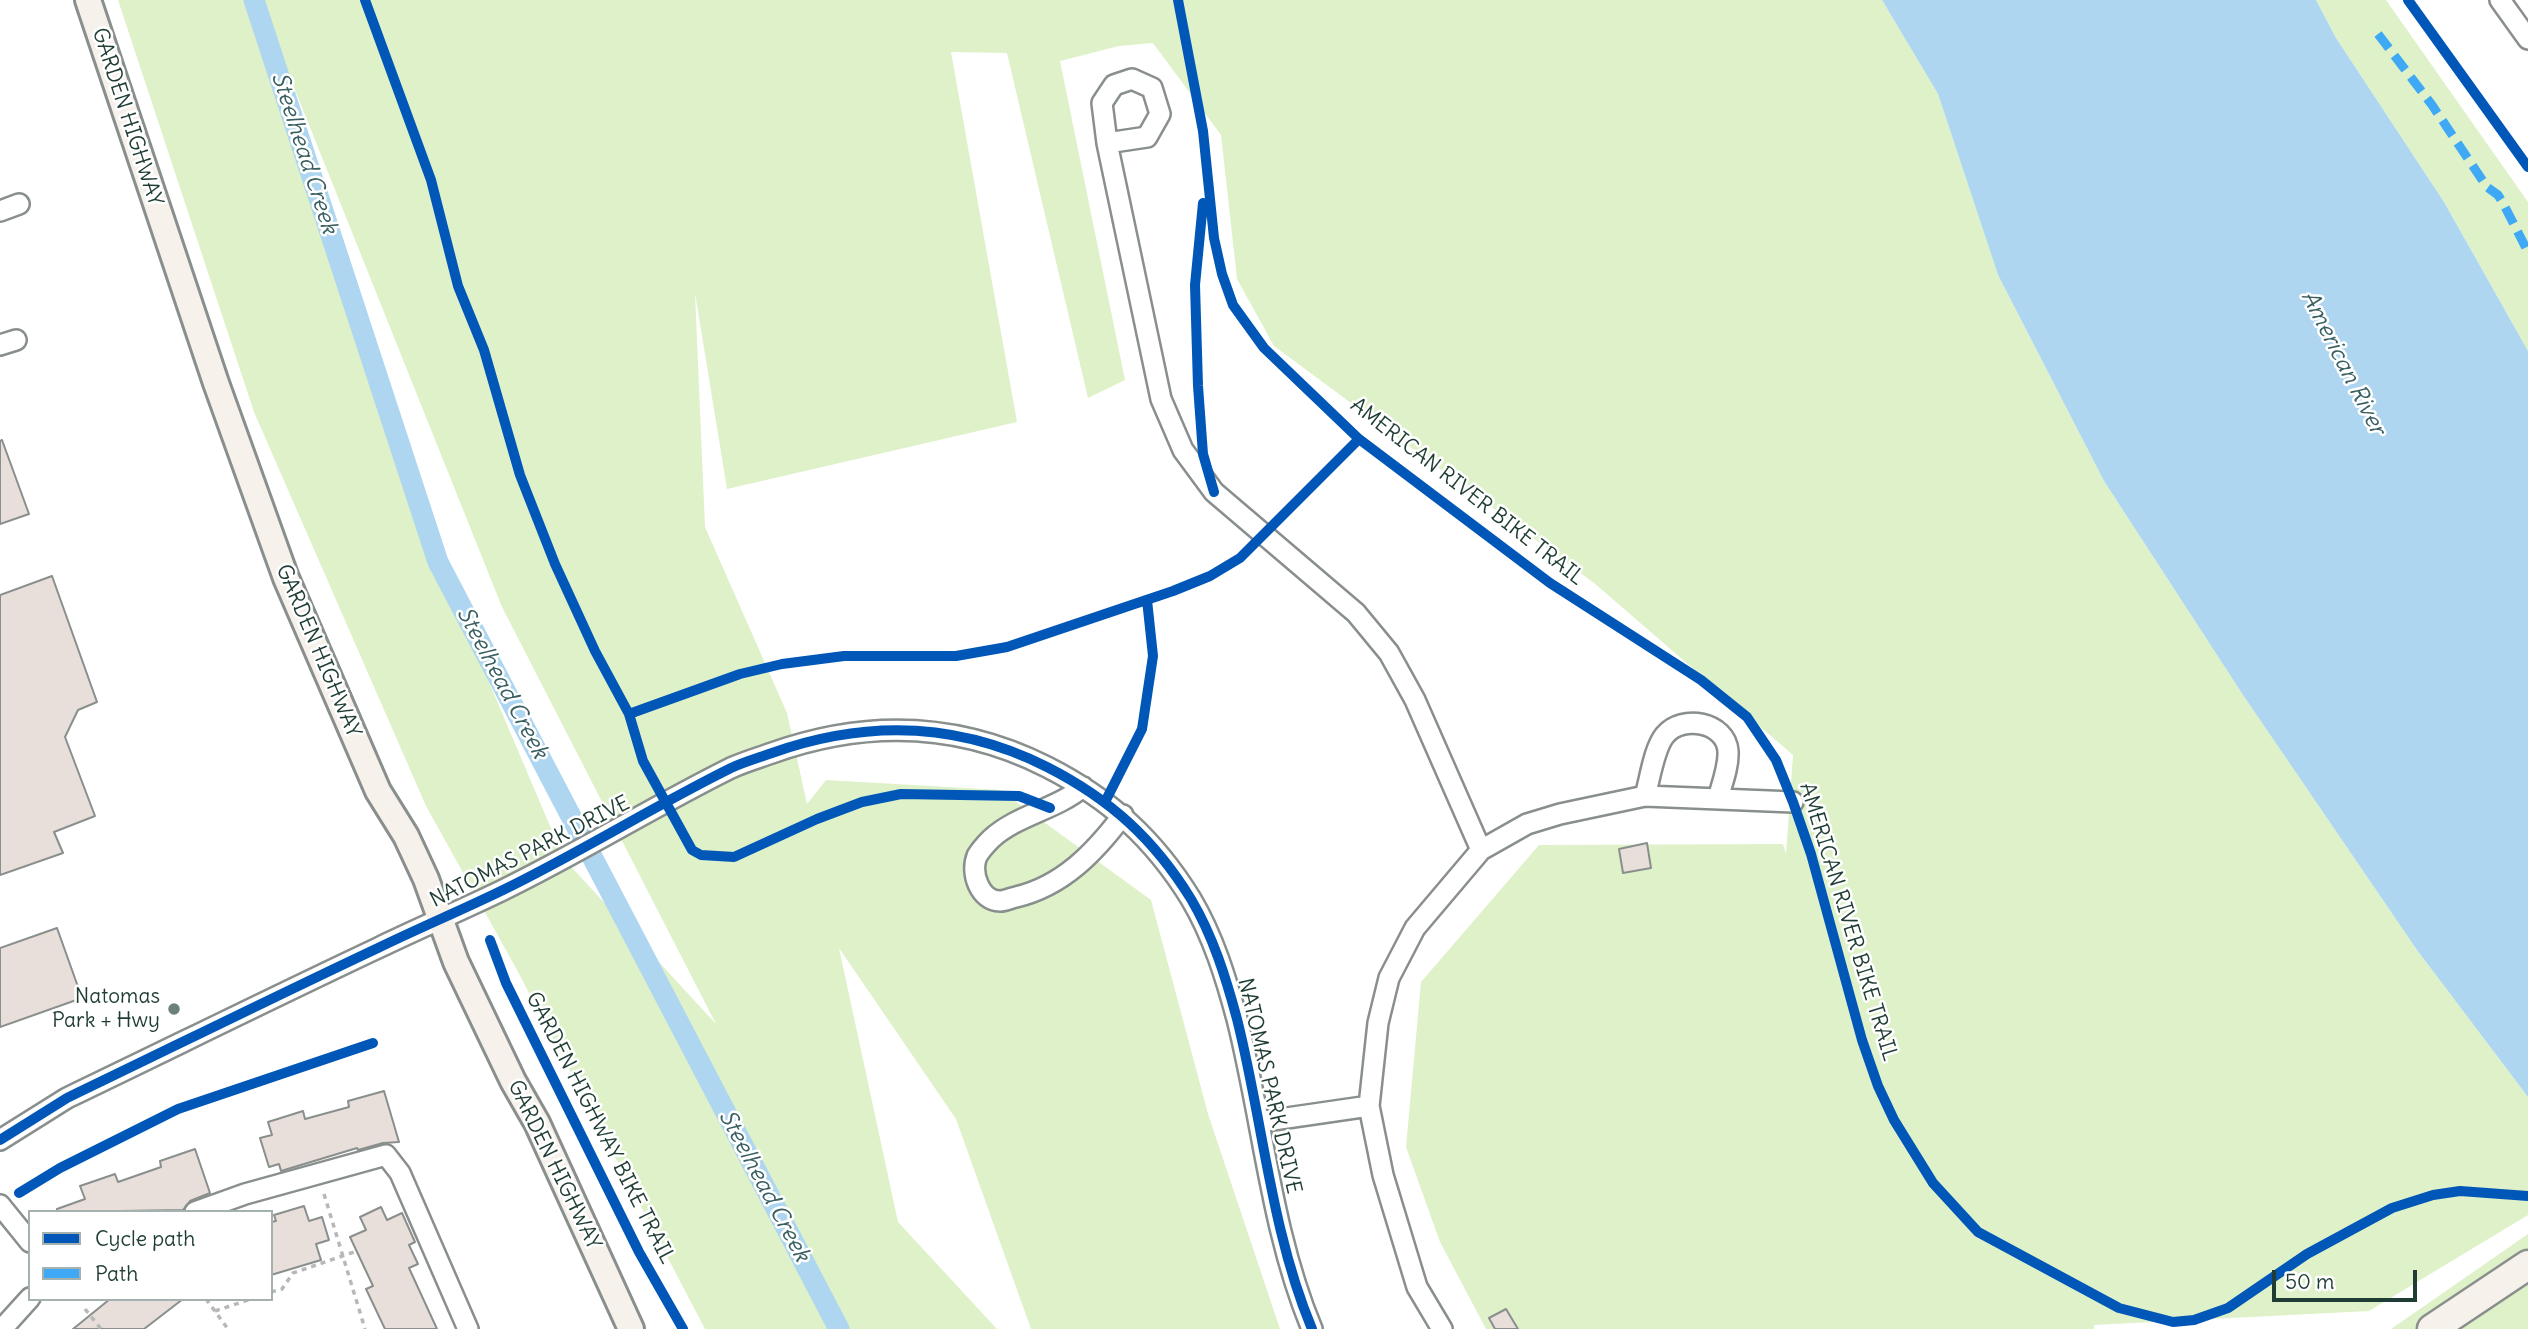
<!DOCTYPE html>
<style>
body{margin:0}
#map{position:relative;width:2528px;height:1329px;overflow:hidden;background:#fff;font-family:Delius,sans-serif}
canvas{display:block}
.legend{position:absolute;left:28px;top:1210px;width:245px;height:91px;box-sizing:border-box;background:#fff;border:2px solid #a5b1ae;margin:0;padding:9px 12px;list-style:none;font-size:21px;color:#1f3d34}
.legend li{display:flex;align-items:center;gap:14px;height:35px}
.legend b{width:35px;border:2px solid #a5b1ae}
.scale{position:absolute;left:2272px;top:1270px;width:145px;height:32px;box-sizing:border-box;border:4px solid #1f3d34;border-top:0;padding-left:9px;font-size:21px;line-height:24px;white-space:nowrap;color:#1f3d34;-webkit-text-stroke:5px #fff;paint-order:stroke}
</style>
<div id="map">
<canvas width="2528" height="1329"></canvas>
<ul class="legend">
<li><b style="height:9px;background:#0057b8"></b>Cycle path</li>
<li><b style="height:9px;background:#3fa9f5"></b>Path</li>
</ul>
<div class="scale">50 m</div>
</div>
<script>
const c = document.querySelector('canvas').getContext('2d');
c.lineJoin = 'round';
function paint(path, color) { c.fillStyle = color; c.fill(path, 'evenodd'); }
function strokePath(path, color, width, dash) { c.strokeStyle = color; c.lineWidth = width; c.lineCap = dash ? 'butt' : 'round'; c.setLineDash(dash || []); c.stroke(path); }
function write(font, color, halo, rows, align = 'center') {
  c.font = font + ' Delius,sans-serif'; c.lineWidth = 5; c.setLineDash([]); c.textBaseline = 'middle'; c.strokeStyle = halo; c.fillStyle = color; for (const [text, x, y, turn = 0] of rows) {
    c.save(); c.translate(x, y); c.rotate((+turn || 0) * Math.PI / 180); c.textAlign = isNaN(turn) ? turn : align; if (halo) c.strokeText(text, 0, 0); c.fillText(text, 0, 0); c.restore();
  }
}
paint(new Path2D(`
 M118,0H247L438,562L564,859L716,1024L502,607L259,0H1882L1938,94L1998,275L2104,481L2243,695L2417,950L2528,1097V1215L2369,1311L2094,1325V1329H1486L1440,1242L1406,1147L1421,982L1539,845L1783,844L1786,854L1793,755L1594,583L1274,346L1237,279L1221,135L1153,43L1119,46L1060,61L1125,380L1088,398L1007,53L951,52L1017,422L727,489L695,293L705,527L787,713L807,804L826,780L1000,790L1151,900L1208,1114L1280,1329H1031L956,1119L839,948L898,1222L997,1329H705L517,970L426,806L254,412Z
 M2316,0H2386L2528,202V351L2444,202L2336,38Z
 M2528,1234V1329H2391Z`), '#dff1c9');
paint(new Path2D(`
 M1882,0H2316L2336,38L2444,202L2528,351V1097L2417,950L2243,695L2104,481L1998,275L1938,94Z`), '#aed6f0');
strokePath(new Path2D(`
 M254,0L438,562L839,1329`), '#aed6f0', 21);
const building = new Path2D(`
 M2,440L29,514L0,524V441Z
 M52,576L97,702L78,710L65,737L95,816L54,832L63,853L0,875V595Z
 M1647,843L1651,868L1623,873L1619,849Z
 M57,928L82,998L0,1027V948Z
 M384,1091L399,1142L383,1143L358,1150L357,1148L281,1171L279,1164L269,1167L260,1138L272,1135L268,1122L303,1111L305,1119L349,1107L348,1101Z
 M195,1149L210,1193L190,1201L183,1210L57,1212V1209L85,1199L80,1186L115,1174L118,1182L161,1167L160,1161Z
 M304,1206L309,1221L322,1217L329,1240L316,1244L321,1260L271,1275V1222L276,1221L274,1215Z
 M381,1207L387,1220L402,1213L415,1242L409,1245L418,1264L409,1268L437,1329H385L366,1289L373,1286L350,1237L366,1230L360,1217Z
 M110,1299H183L144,1329H73Z
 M1506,1309L1518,1329H1495L1489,1318Z`);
paint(building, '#e9dfda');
strokePath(building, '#898f8d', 2);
const minor = new Path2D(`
 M2500,0L2528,39
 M1107,143L1147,137L1160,114L1152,88L1132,79L1114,85L1102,103L1107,143L1161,399L1183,450L1214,492L1356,613L1389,653L1415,700L1481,850
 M0,211L19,204
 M0,345L16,340
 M1083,787C1055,810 1017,815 991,839C987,843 980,851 977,856C970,873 980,901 1000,901C1005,901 1011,898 1016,897C1063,886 1095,852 1123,815
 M1645,796C1650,779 1654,748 1665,735C1682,714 1726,722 1728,751C1729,766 1722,784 1718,798
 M1259,1122L1369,1106
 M0,1140L67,1098C171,1048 274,997 378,948C419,928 462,910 503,890C581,852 654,806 731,768C744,762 758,758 772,753C865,720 958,722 1047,767C1110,799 1154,839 1191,899C1213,936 1226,978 1237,1019C1263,1122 1271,1231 1312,1329
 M0,1205L30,1242
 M195,1212L245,1194L386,1155L400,1173L468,1329
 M2,1329L30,1298
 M1442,1329L1417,1287L1383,1175L1369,1106L1378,1023L1389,978L1415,928L1481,850L1527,824L1560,814L1645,796L1793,802`);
const major = new Path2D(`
 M88,0L216,383L286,578L378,791L406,836L426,879L456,962L513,1081L537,1123L631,1329`);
const highway = new Path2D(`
 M2432,1329L2528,1265`);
strokePath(minor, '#898f8d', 24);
strokePath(major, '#898f8d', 30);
strokePath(highway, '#898f8d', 33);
strokePath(new Path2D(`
 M324,1194L365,1329
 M271,1292L282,1289L293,1273L357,1251
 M206,1299L228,1329
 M85,1309L101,1329
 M215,1311L251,1299`), '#b6b9b8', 3.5, [5, 5]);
strokePath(minor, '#fff', 19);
strokePath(major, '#f6f1eb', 24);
strokePath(highway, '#f6f1eb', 28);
strokePath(new Path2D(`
 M2378,34L2432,105L2487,187L2498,195L2503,203L2528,252`), '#3fa9f5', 9, [18, 9]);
strokePath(new Path2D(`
 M365,0L431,180L458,286L484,350L520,475L555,564L595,651L629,714L643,761L692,850L701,855L734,857L817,819L862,802L901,794L1019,796L1050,808
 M1178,0L1203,131L1214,238L1222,274L1233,305L1264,348L1359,439L1550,583L1701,680L1747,717L1776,760L1793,802L1811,854L1862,1040L1878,1086L1894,1120L1933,1183L1978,1232L2119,1308L2173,1322L2194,1320L2228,1308L2307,1254L2392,1208L2433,1195L2460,1191L2528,1196
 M2408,0L2528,167
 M1203,203L1195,285L1198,386L1203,454L1214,492
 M629,714L740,674L782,664L844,656H956L1007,647L1173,591L1210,576L1240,558L1359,439
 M1105,802L1142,729L1153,656L1147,600
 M490,940L506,983L639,1252L683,1329
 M0,1140L67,1098C171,1048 274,997 378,948C419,928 462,910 503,890C581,852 654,806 731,768C744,762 758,758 772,753C865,720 958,722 1047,767C1110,799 1154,839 1191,899C1213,936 1226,978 1237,1019C1263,1122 1271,1231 1312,1329
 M19,1193L60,1168L178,1109L373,1043`), '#0057b8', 10);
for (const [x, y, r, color] of [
 [174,1009,7,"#6d817b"]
]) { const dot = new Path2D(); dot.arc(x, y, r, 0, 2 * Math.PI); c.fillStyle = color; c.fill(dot); strokePath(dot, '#fff', 2.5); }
write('21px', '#1f3d34', '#fff', [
 ["GARDEN HIGHWAY",127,117,72],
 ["AMERICAN RIVER BIKE TRAIL",1467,492,38],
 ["GARDEN HIGHWAY",318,651,67],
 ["NATOMAS PARK DRIVE",530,852,-27],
 ["AMERICAN RIVER BIKE TRAIL",1848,922,73],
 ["NATOMAS PARK DRIVE",1269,1086,77],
 ["GARDEN HIGHWAY BIKE TRAIL",600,1128,63],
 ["GARDEN HIGHWAY",554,1165,64]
]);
write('21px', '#1f3d34', '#fff', [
 ["Natomas",160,997],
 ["Park + Hwy",160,1021]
], 'right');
write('italic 23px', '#3a5f61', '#fff', [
 ["Steelhead Creek",304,153,72],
 ["American River",2343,363,63],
 ["Steelhead Creek",502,683,62],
 ["Steelhead Creek",764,1186,62]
]);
</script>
